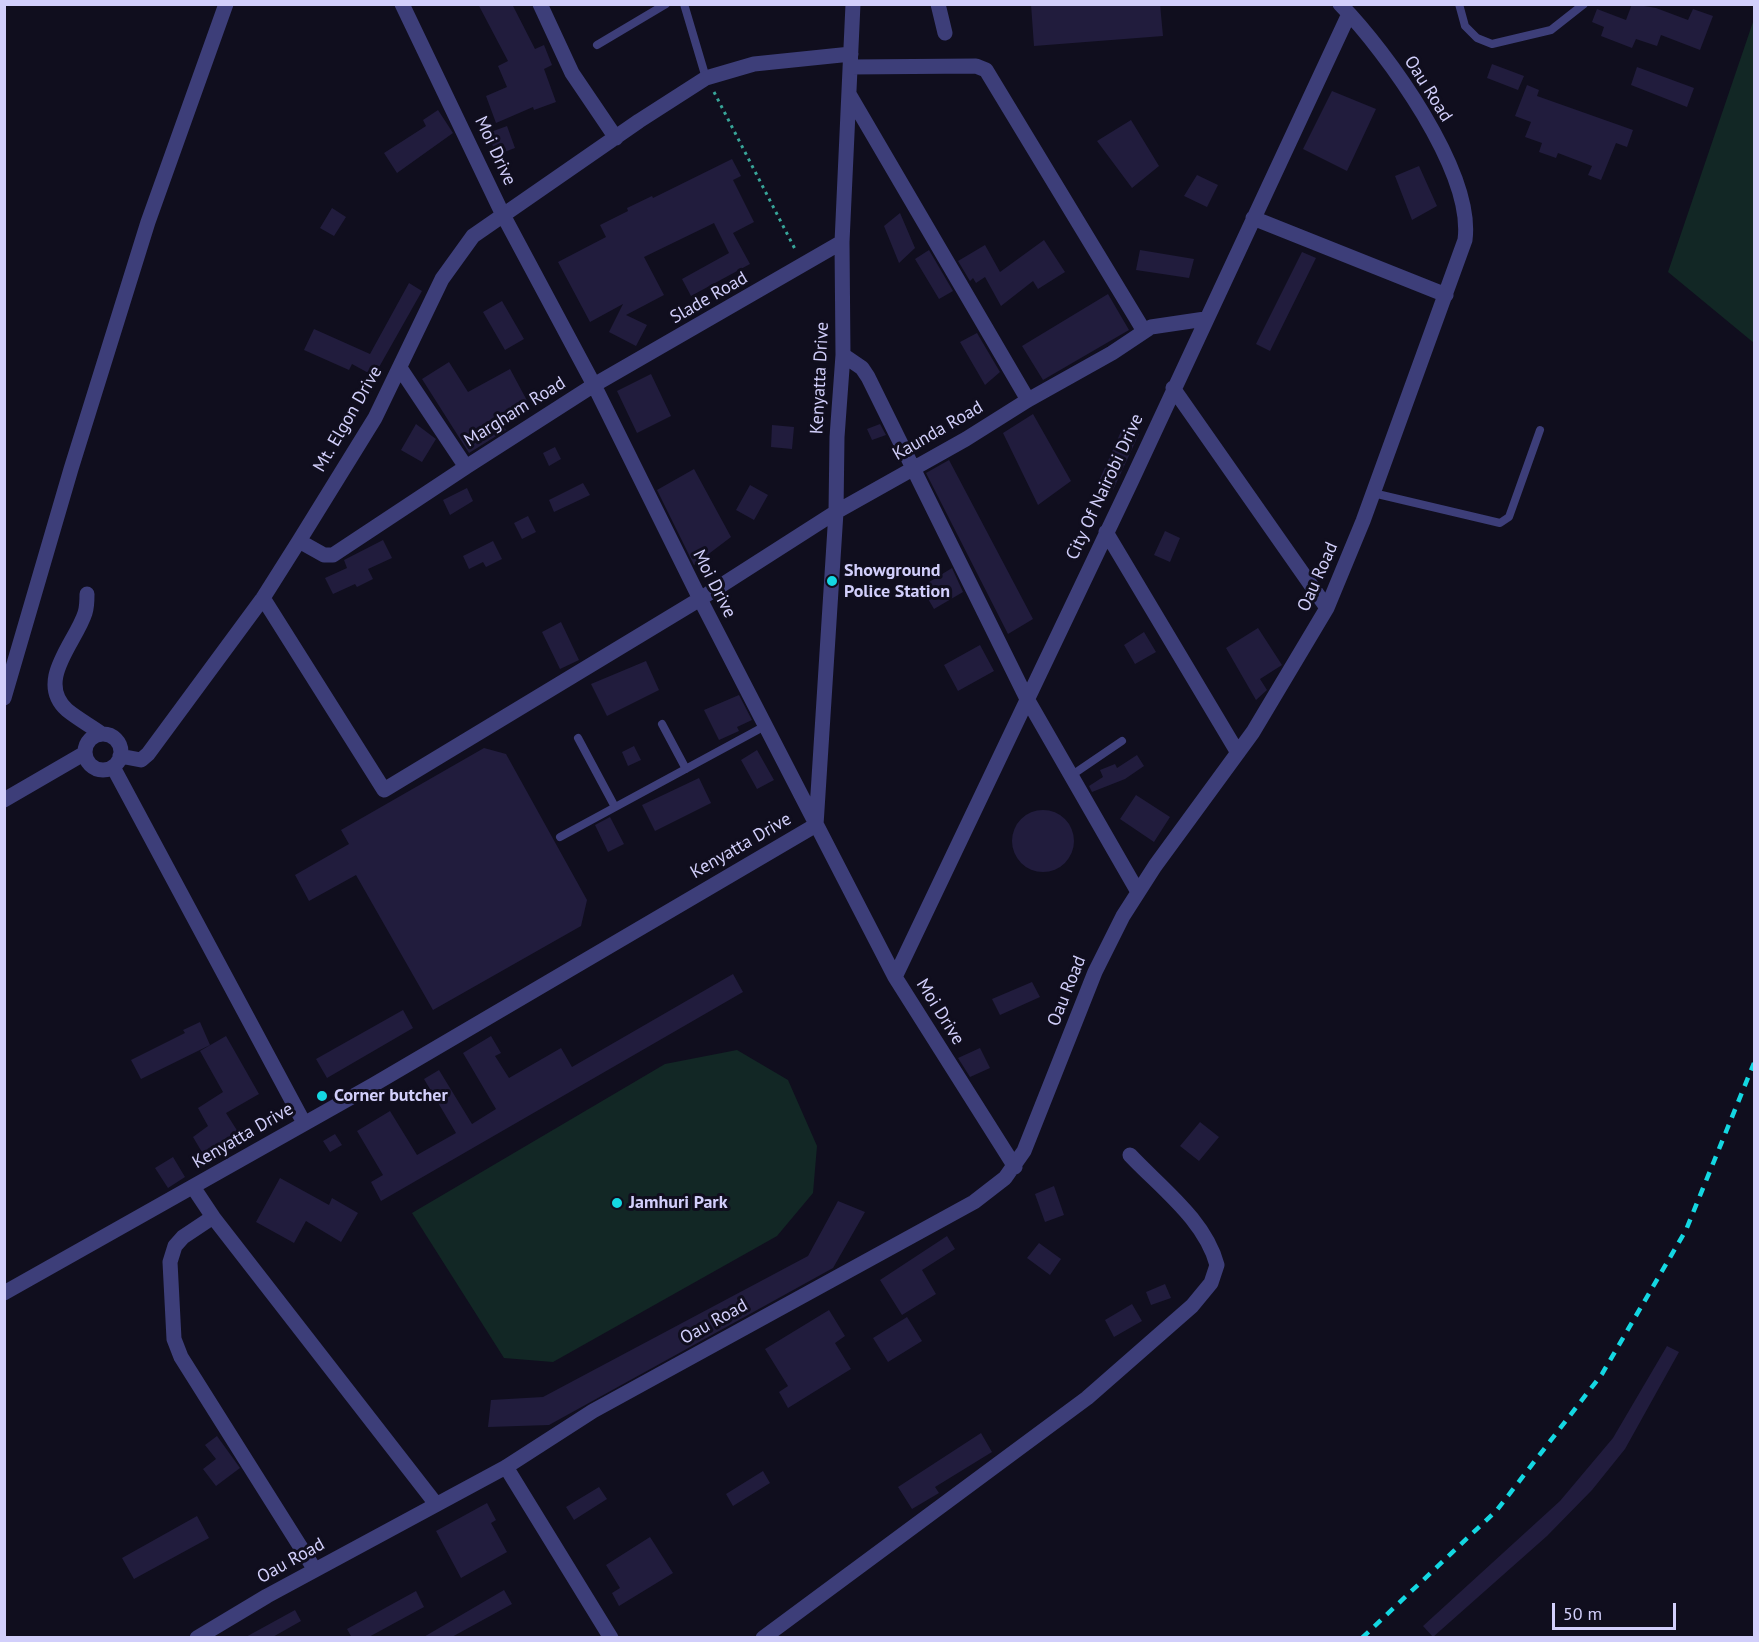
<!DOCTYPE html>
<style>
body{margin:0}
#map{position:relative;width:1759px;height:1642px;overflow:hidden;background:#100e1e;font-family:"PT Sans",sans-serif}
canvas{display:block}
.frame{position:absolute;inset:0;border:6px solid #d2cffb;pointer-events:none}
.scale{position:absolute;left:1552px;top:1603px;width:124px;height:27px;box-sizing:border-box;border:3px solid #d2cffb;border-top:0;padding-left:8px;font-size:18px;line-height:21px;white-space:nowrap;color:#d2cffb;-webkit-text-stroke:4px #100e1e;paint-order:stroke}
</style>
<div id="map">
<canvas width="1759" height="1642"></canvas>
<div class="frame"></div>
<div class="scale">50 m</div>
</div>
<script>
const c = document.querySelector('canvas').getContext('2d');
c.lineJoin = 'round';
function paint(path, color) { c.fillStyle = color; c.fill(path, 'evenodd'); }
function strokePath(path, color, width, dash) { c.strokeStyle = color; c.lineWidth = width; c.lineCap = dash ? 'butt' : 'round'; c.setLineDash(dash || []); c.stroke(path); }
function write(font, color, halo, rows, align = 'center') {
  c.font = font + ' "PT Sans",sans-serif'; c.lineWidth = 6; c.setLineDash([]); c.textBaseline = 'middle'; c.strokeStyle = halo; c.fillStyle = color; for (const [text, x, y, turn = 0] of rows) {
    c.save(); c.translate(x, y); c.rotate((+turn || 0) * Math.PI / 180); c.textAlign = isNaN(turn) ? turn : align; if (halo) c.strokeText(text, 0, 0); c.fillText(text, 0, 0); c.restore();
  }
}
paint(new Path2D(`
 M1754,19V343L1668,272Z
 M737,1050L788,1080L817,1146L813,1193L777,1236L553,1362L504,1358L412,1213L665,1064Z`), '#122725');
paint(new Path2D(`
 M478,4H512L535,49L544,45L552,65L544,69L556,102L534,110L533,107L496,123L486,96L507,87L498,66L508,61Z
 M1031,4H1160L1163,36L1034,46Z
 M1632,4L1656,8L1688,20L1693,9L1713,16L1700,50L1661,35L1657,46L1636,39L1632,48L1601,36L1604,27L1592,22L1597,9L1626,20Z
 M1492,64L1524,76L1518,90L1487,78Z
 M1637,67L1694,88L1687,107L1631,85Z
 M1527,85L1539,90L1537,96L1633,130L1627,147L1616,143L1601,180L1588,175L1592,166L1558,153L1556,158L1539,152L1542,143L1525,137L1531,122L1515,116Z
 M1332,91L1376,109L1347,171L1303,149Z
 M438,110L453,133L397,173L384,153L426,126L423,120Z
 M1131,120L1159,166L1132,188L1097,141Z
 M507,126L515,148L496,155L488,133Z
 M732,159L741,176L733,180L754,222L733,233L750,264L691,296L682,279L729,253L714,223L644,257L664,295L626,315L647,325L636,346L609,332L623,304L590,322L558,262L606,237L600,225L628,211L627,208L652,196L653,198Z
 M1419,166L1437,206L1412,220L1395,176Z
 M1197,175L1218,185L1207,207L1184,196Z
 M332,208L346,217L334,236L320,228Z
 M900,213L915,248L899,263L884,226Z
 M1044,240L1065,272L1038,289L1033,281L1001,306L985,277L976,283L973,278L970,281L958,261L985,245L1000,272Z
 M929,250L953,291L939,299L915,259Z
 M1140,250L1194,259L1189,278L1136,270Z
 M1302,252L1316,258L1270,351L1256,344Z
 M409,283L422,291L374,376L352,364L349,370L304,350L314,329L370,354Z
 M1108,294L1129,330L1043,380L1022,346Z
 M502,301L524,339L505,350L483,312Z
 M977,333L1000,372L985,385L960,342Z
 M449,362L468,392L510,369L531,408L502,423L506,430L469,453L422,379Z
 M651,374L671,416L637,433L617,391Z
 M1033,414L1071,481L1038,505L1003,433Z
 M416,424L436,439L422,462L401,450Z
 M880,424L886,435L872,440L867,429Z
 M772,425L794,427L792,449L771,447Z
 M1123,427L1139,434L1113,490L1098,483Z
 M555,447L561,459L549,466L543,453Z
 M949,460L1033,619L1008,634L926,473Z
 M694,469L731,537L694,565L657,490Z
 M583,483L590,495L554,512L549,500Z
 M750,485L768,495L754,520L736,510Z
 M467,488L473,501L450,515L443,500Z
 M528,516L536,532L522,539L514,523Z
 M1165,531L1180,538L1170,562L1154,555Z
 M383,540L392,558L368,569L373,579L357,587L355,584L333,594L325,578L347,568L344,560Z
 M493,541L502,559L486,567L483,562L469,569L463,556Z
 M952,568L963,592L934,609L921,587Z
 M561,622L579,660L560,669L542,632Z
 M1258,628L1282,665L1260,679L1267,690L1256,700L1226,648Z
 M1144,632L1156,652L1135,664L1124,645Z
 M980,645L994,671L958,691L944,665Z
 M646,661L659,690L607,716L591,684Z
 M739,695L752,720L737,727L739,731L719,740L704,710Z
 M634,746L641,760L628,766L622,752Z
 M484,748L506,754L587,900L581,926L433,1010L356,875L309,901L295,875L349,844L341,830Z
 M757,750L774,780L757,789L741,760Z
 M1137,755L1144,766L1125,779L1092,792L1089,786L1103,777L1100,770L1115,764L1117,768Z
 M699,778L711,803L655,831L642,805Z
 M1136,795L1170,817L1154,842L1120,819Z
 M1012 841a31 31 0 1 1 62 0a31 31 0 1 1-62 0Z
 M610,817L624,844L608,852L595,825Z
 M733,974L743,992L381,1201L371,1182L383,1175L357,1131L390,1111L417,1155L456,1133L424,1079L439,1070L472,1124L496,1109L463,1053L491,1036L501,1053L495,1056L509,1078L561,1048L572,1067Z
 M1032,982L1040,997L1000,1015L992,999Z
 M403,1010L413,1028L327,1078L316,1059Z
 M200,1022L210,1045L141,1079L131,1060L185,1033L183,1030Z
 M226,1036L259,1094L226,1113L238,1132L215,1146L221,1157L209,1164L193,1137L208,1126L198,1108L223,1092L200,1051Z
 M980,1048L990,1068L970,1077L958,1058Z
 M1200,1122L1219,1137L1199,1161L1180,1146Z
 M335,1134L342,1145L330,1152L323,1141Z
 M173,1157L185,1177L168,1188L155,1168Z
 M280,1178L329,1205L332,1198L358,1213L341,1242L306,1221L294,1243L256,1222Z
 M1054,1186L1064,1215L1045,1222L1035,1194Z
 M838,1201L865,1212L833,1268L549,1425L488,1427L491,1400L543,1397L808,1256Z
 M947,1236L955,1249L922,1270L936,1294L902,1315L880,1280Z
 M1039,1243L1061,1259L1050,1275L1027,1258Z
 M1165,1284L1171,1298L1151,1305L1146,1292Z
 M1132,1304L1142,1321L1114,1337L1105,1320Z
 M829,1310L845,1336L835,1343L851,1369L788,1408L779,1392L788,1386L765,1349Z
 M907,1317L922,1341L888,1362L873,1338Z
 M1667,1346L1679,1352L1625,1449L1592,1490L1547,1536L1433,1637L1423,1626L1560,1501L1613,1438Z
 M981,1433L992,1452L935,1487L939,1493L912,1509L898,1487Z
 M217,1436L240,1468L216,1486L203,1469L216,1459L205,1445Z
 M763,1471L770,1483L733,1506L726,1494Z
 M599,1487L607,1499L574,1520L566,1507Z
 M487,1503L496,1520L491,1523L507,1552L461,1578L436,1531Z
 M197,1516L209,1538L134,1579L122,1558Z
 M650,1537L673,1573L619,1606L612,1593L620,1588L606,1565Z
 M504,1590L512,1604L450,1638H422Z
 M416,1591L424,1607L367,1638H352L347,1629Z
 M295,1610L301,1621L271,1638H244Z`), '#211c3d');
strokePath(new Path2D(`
 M714,92L796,251`), '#38a69a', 3, [3, 4.5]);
strokePath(new Path2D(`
 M684,4L706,78
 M1459,4L1465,26L1477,38L1492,44L1551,30L1584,4
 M597,45L666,4
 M1373,493L1500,523L1509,517L1540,430
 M662,724L686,769
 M578,738L615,807
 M1072,775L1122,741
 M560,837L765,726`), '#3d3e79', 8);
strokePath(new Path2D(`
 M402,4L502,213L594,385L700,599L895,977L1015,1167
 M540,4L572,73L616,138
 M938,4L945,33
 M850,67L976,66L986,70L1144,331
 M849,94L1028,400
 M1253,218L1446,295
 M843,355L862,368L868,377L1026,697L1138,892
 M400,368L466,467L594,385L842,242
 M1173,388L1327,608
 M1106,532L1238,753
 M299,541L324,555H333L466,467
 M87,594C87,600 87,607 85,613C76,642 35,681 67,710C78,719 91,726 102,734
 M263,598L384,790L700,599L836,512L966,439L1028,400L1112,353L1151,327L1205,319
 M85 752a18 18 0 1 1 36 0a18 18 0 1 1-36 0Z
 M120,756L141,760L148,754L263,598L299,541L375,418L442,279L473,236L639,121L706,78L754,64L851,54
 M113,767L304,1123
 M4,800L85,753
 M895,977L1131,482L1349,14
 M193,1187L213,1217L436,1504
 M213,1217L183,1237L175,1246L170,1262L174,1339L181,1357L315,1570
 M4,1293L373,1085L816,825L836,512L837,437L843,355L842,242L853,4
 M506,1467L611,1638
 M197,1638L267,1596L506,1467L593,1411L974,1202L1005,1178L1024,1151L1095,972L1123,916L1155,866L1253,732L1327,608L1363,521L1465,240C1474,172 1387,52 1340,4
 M763,1638L1087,1398L1192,1306L1211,1283L1217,1265C1205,1220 1161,1188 1130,1155`), '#3d3e79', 15);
strokePath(new Path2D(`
 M4,698L71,469L148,222L226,4`), '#3d3e79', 15);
strokePath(new Path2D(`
 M1362,1638L1497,1510L1602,1374L1686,1230L1754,1063`), '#14d7e2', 4.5, [9, 8]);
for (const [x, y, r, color] of [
 [832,581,6,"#14d7e2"],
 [322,1096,6,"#14d7e2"],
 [617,1203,6,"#14d7e2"]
]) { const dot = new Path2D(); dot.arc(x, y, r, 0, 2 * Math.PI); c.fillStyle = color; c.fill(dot); strokePath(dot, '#100e1e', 2); }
write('18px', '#d2cffb', '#100e1e', [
 ["Oau Road",1428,89,58],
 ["Moi Drive",495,151,65],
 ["Slade Road",709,298,-30],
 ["Kenyatta Drive",820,378,-87],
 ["Margham Road",515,412,-32],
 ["Mt. Elgon Drive",348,419,-60],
 ["Kaunda Road",938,431,-30],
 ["City Of Nairobi Drive",1105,487,-65],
 ["Oau Road",1318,577,-66],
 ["Moi Drive",714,584,63],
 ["Kenyatta Drive",741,846,-30],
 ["Oau Road",1067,991,-68],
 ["Moi Drive",940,1012,58],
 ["Kenyatta Drive",243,1136,-30],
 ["Oau Road",714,1322,-29],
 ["Oau Road",291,1561,-29]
]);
write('bold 18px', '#d2cffb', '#100e1e', [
 ["Showground",844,571],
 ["Police Station",844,592],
 ["Corner butcher",334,1096],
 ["Jamhuri Park",629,1203]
], 'left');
</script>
